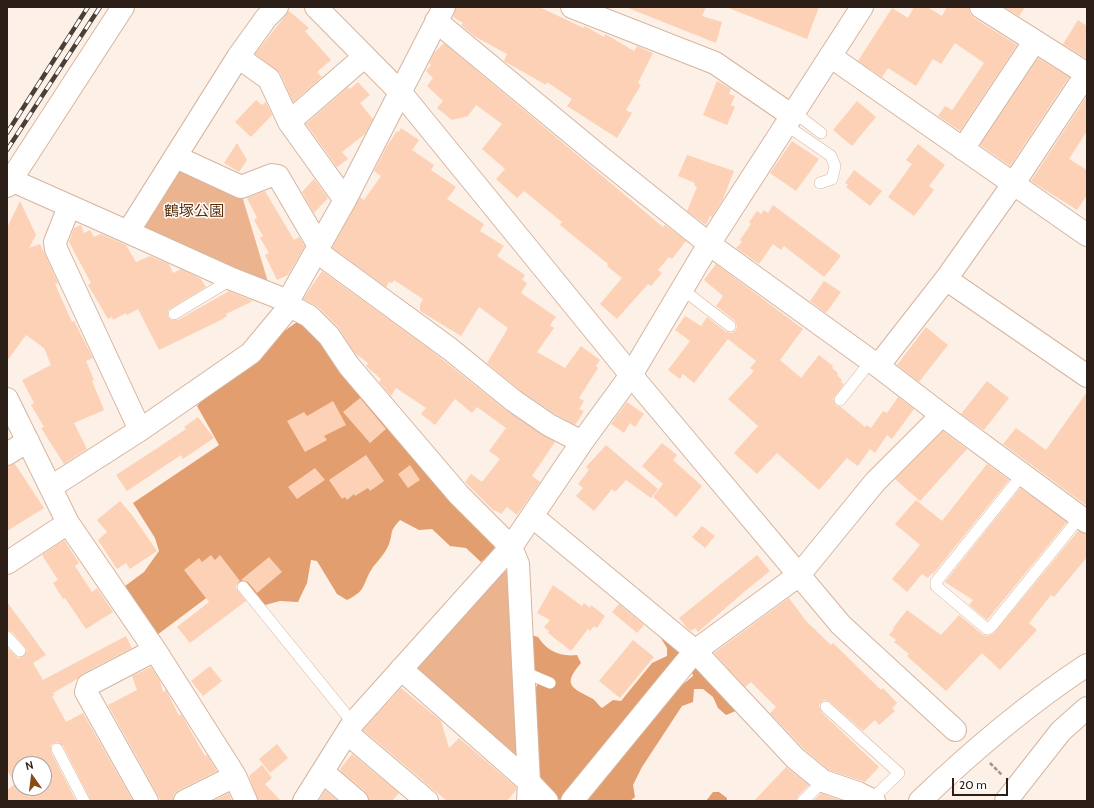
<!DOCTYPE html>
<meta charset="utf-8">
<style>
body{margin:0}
#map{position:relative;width:1094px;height:808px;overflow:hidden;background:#fdf0e7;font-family:Cabin,sans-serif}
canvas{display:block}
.frame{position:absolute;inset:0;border:8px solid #2b1e16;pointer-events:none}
.north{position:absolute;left:12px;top:756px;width:40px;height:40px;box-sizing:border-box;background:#fff;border:1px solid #aaa5a2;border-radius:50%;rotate:346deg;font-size:11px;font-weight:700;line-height:16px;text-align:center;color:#2b1e16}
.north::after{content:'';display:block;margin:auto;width:14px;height:18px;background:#8b4b15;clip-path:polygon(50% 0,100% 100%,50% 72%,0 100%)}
.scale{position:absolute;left:952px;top:778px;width:56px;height:18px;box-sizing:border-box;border:2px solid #2b1e16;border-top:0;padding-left:5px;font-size:12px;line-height:14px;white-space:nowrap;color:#2b1e16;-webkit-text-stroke:3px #fff;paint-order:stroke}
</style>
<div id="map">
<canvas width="1094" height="808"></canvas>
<div class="frame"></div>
<div class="north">N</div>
<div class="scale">20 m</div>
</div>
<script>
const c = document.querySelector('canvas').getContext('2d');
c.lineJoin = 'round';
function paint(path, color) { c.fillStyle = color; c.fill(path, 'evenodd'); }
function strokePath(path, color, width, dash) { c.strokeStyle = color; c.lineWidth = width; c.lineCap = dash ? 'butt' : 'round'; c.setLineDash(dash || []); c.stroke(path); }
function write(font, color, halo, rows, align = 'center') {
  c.font = font + ' Cabin,"Noto Sans JP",sans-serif'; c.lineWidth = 3; c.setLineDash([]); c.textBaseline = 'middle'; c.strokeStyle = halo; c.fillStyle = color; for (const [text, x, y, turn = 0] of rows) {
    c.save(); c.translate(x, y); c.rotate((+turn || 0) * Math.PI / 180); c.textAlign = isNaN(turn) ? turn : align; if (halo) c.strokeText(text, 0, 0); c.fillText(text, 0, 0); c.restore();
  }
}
paint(new Path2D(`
 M186,167L242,196L268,282L146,231L143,222L175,171Z
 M500,570L514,573L519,754L513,757L417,675L416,667Z`), '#ebb38e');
paint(new Path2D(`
 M301,319L495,540L494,551L481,562L466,548L450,546L432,529L419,530L400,520C388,533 394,531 389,544C386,552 378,561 373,567C362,583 368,590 347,600L337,594L317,561L311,560L307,583L298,602L280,601L265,605L251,588L242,581L236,584L229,581L153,638L121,589L144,572L159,551L155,538L133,503L219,445L197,406L204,398L272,340Z
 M531,635L538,637C547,651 560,657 577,655L581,663C561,686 573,688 593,699C596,701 599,706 602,708L613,700L621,701L652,663L667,656V648L659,635L682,652L569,797L558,800L540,788L535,690L537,685Z
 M695,665L738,710L726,715L718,708L713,697L703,689H694L693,702L682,706L642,767L633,785L635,797L630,801H587L681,686L693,676L691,668Z
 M713,792H719L727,798V801H706Z`), '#e29e6f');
paint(new Path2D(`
 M456,7H539L584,28L585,26L604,37L605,34L634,51L637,46L653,53L638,83L641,85L626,110L632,113L617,138L567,106L572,99L547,82L546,85L504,61L507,54L474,36L461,25L463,23L453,17Z
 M628,7H706L702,16L722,22L716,43L628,8Z
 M726,7H819L807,39Z
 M914,7H927L942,16L947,7H969L970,13L974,18L1017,45L960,131L938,116L945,106L952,110L953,109L984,63L955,43L941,64L933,59L916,86L888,68L882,77L858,61L892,8L908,18Z
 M1004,7H1025L1019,16Z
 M289,11L309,28L305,31L331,60L317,72L322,77L293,102L280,73L255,54Z
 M1078,20L1087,26V59L1063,44Z
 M444,43L663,227L665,225L686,241L672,259L669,257L658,270L662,273L651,286L648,284L617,319L600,304L622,278L607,266L608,264L560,225L562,222L524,191L517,198L496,179L505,169L482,149L502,124L476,105L468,116L452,120L437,108L443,101L427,86L433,78L426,71L431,65L429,63L434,53Z
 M1038,58L1069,77L1010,166L980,145Z
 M717,81L731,89L729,94L735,96L731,105L735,107L727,125L703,115Z
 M358,82L370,95L360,103L373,119L365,134L342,152L348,159L337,167L306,124L348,87L350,89Z
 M1087,96V131L1069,159L1087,170V195L1077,210L1031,181Z
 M256,100L262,105L266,102L272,115L251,137L235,122Z
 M857,101L876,117L852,146L833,130Z
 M401,128L419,140L412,150L434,165L431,170L456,187L447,199L484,224L480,231L504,246L497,256L525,275L522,280L527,283L521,293L556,317L550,325L554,328L537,352L565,368L581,346L600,360L596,366L598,368L579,398L584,401L579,409L584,411L575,425L555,414L521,391L487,363L508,328L479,307L461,336L420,311V305L423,299L394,280L392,283L389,282L386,287L332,248L360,197L364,200L381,176L374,171L387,146L397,131L399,132Z
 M792,141L819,159L796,191L770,173Z
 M237,143L247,160L239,172L224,163Z
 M918,144L945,165L929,186L934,190L914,216L888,197L912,164L906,160Z
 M687,155L734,171L723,199L712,217L710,216L706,225L687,211L697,187L694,185L695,183L678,176Z
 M854,170L882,191L870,206L846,187L848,185L845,183Z
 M314,179L328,198L314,213L302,192Z
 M265,191L294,240L299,237L305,246L288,275L277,280L265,255L269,253L260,238L263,236L254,220L257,218L247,198Z
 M20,201L36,235L29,248L40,244L44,252L58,283L55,284L72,322L74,321L93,358L86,361L94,380L92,381L104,410L74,423L87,449L64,464L41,428L44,427L31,405L34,403L22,380L51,365L44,348L26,335L7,361V228Z
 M773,205L841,256L824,277L784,246L781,250L773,244L759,264L736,248L742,242L740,240L751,224L749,222L757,211L761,214L764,210L768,213Z
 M81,225L84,233L90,230L94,237L101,234L126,245L136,262L150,256L169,264L173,273L181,269L201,279L206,287L168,310V317L171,320H178L229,291L253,301L226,314L227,316L221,320L159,350L138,309L127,315L126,313L113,320L112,317L108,319L88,285L91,283L69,242L74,228Z
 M716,264L803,329L780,360L801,378L819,355L833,366L832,368L838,373L837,375L842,380L841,382L844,384L833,399L836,406L841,407L865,427L867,425L871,428L883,411L887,413L898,397L914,409L892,439L887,435L875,453L870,449L858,466L847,458L819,490L777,453L757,474L734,453L758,426L728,399L754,371L750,368L756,361L728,339L694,383L683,374L680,379L668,370L690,341L675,330L685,316L701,326L707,317L726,332L732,333L736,330L737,327L735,321L716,306L723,296L704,280Z
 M322,271L428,348L507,411L555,442L532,476L540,482L517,515L507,507L501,514L495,510L494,511L465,482L471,474L482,482L500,459L489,451L506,428L477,407L472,413L455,399L435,425L421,414L426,408L396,388L391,396L379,382L381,379L366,366L368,363L355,353L338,327L318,307L303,299Z
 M824,281L841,292L826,313L810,301Z
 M926,327L948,345L919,382L897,365Z
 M987,381L1009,398L984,430L961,414Z
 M1087,392V506L1003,444L1016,428L1046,450Z
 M360,398L386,429L370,443L343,412Z
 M333,401L346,425L324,436L327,440L305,452L287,421L304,412L307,416Z
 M627,402L644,414L635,427L630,423L624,433L611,424Z
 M198,417L214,438L183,459L181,455L127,491L116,475L156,449L186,429L184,427Z
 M943,431L967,449L920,501L895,479Z
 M662,443L677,455L673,460L702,486L676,517L653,497L663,484L642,466Z
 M606,445L658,489L651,498L626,480L615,492L612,489L594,511L576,496L583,488L578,484L589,470L586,467Z
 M366,455L384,481L370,491L368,488L355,496L354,494L347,500L345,497L342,499L329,480Z
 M15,464L44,508L7,531V466Z
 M987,464L1009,480L933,574L932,573L928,578L922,574L907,592L892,579L920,545L895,524L916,500L942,521Z
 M410,465L420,480L408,488L398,474Z
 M315,468L325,480L297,499L288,487Z
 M1020,488L1067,522L987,620L969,605L973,600L945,582Z
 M120,501L132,515L157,551L130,569L126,563L117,569L98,540L107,532L97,520Z
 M702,526L715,536L705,548L692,537Z
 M1078,531L1087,534V557L1054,597L1051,595L1029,623L1037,630L1000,670L982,653L946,691L907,656L909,654L894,642L896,640L889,635L894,629L893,628L907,610L941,635L959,615L983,635L987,636L994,633Z
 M64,540L79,563L75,566L92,592L97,588L113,612L86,629L65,598L63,599L53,583L58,580L42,555Z
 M211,555L215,560L220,555L240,581L237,584L236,588L246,601L190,643L177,627L209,602L184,570L199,558L202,562Z
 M757,555L770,571L745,591L698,632L695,628L691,631L687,628L679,618Z
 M269,557L282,572L257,593L248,582L241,580Z
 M553,585L582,606L584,603L590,608L591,605L605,616L597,628L594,626L590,631L588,629L571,651L548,633L549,631L544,627L550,620L537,613Z
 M789,598L806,621L831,645L833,643L881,690L883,688L897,703L892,708L895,711L879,725L875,720L863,731L830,702L824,700L819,705L821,712L879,767L865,782L829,770L804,749L770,713L776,707L751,682L745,687L714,653Z
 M7,602L46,655L33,663L43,680L126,636L132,648L82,674L77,679L53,693L55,695L52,696L66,722L83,713L133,801H91L63,746L57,742L51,745V752L76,801H7V790L15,784L7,770V647L18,658L24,656L27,650L12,632L7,630ZM20,764H44V788H20Z
 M619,604L644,625L637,633L612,612Z
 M633,640L654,657L620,698L599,681Z
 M210,666L222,681L203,696L191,681Z
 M151,667L160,681L163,692L166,690L179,716L181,714L205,756L207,755L217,771L179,790L174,794L173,801H161L108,705L137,690L132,676Z
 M401,688L441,721L449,748L459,738L516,787V790L507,801H447L363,730Z
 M277,744L288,758L270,773L259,759Z
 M352,754L399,793L392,801H369L365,791L342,772L340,769Z
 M262,765L272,778L265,784L281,801H258L249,776Z
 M786,767L809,785L798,796L796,801H754Z
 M325,791H326L338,801H319Z
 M229,793L232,801H213Z
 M821,793L843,801H813Z`), '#fcd1b5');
const lane = new Path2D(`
 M794,112L821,133
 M786,125L831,156L835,166L832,179L820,183
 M682,289L730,326
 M174,314L232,279
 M840,400L871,361
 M1022,475L936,582V586L987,629L991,627L1080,517
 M243,587L353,723
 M7,637L20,651
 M524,672L550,683
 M826,707L899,773L872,799
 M57,749L84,801
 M803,801L823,781`);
const street = new Path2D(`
 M572,7L715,63L791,115
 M981,7L1087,74
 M436,21L598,155L709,244L878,366L942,415L1087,522
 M830,56L1087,235
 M238,57L269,79L289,122L345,200
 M289,122L364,57
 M963,149L1034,42
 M176,157L241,187L272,175L278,176L319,246
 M11,180L128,232L238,57L266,18L277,7
 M7,186L123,7
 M69,207L55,242L56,249L140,430
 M128,232L232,279L288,301L290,306L309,316L329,336L349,366L459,495L511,547L518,564L529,782L528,801
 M316,251L450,349L514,401L549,425L582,442
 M946,279L1087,376
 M288,301L345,200L444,7
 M878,366L946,279L1014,183L1087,73
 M7,399L68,523L155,650L235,776L246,801
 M7,454L28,441
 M51,487L140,430L251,353L290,306
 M532,516L695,651L795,758L823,781L858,793L874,801
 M7,563L68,523
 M401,669L529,782L547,801
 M347,733L427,801
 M323,772L357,801
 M147,801L86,692L88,685L155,650
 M185,801L235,776
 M304,801L353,723L511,547L582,442L631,375L709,244L862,7
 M572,801L695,651L799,575L875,482L942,415
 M1006,801L1061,731L1087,708`);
const secondary = new Path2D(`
 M316,7L401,93L631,375L841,625L955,730
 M920,801C972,751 1026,705 1087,665`);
strokePath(lane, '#d5b59f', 12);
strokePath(street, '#d5b59f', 24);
strokePath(secondary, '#d5b59f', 24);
strokePath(new Path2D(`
 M990,763L1002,775`), '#a1948b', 2.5, [4, 2]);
strokePath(lane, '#fff', 11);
strokePath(street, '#fff', 22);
strokePath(secondary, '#fff', 22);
const rail = new Path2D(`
 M7,133L88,7
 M7,150L100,7`);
strokePath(rail, '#4b3e36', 4.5);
strokePath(rail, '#fff', 3, [9]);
write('15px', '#592e09', '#fff', [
 ["鶴塚公園",194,212]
]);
</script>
